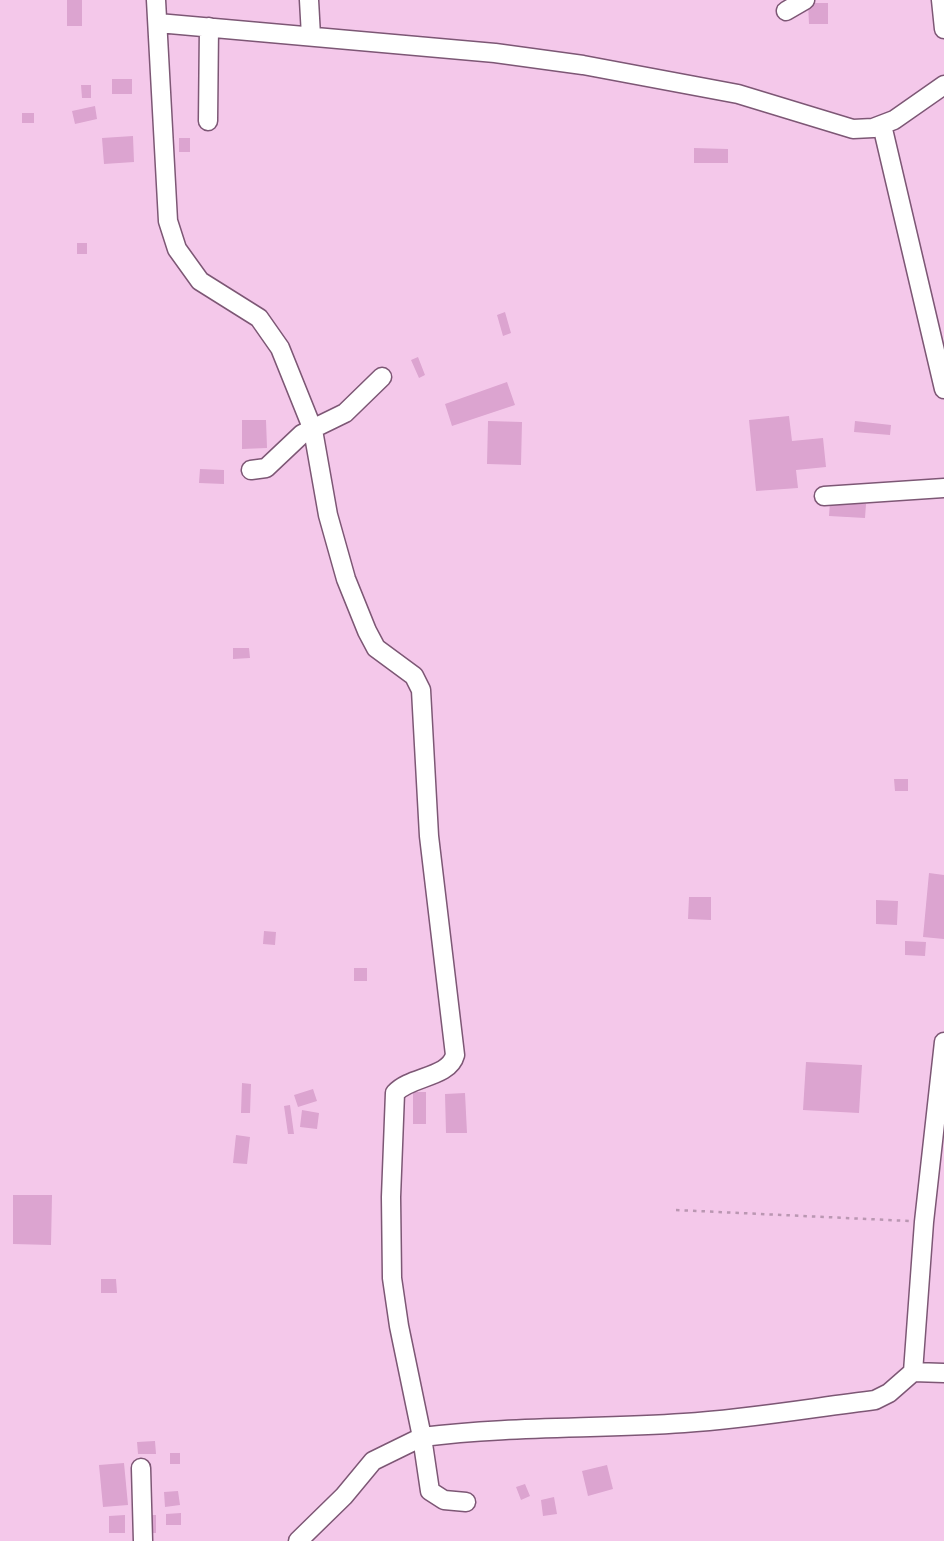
<!DOCTYPE html>
<style>
body{margin:0}
canvas{display:block;background:#f4c8ea}
</style>
<canvas width="944" height="1541"></canvas>
<script>
const c = document.querySelector('canvas').getContext('2d');
c.lineJoin = 'round';
function paint(path, color) { c.fillStyle = color; c.fill(path, 'evenodd'); }
function strokePath(path, color, width, dash) { c.strokeStyle = color; c.lineWidth = width; c.lineCap = dash ? 'butt' : 'round'; c.setLineDash(dash || []); c.stroke(path); }
paint(new Path2D(`
 M67,0H82V26H67Z
 M808,3H828V24H809Z
 M112,79H132V94H112Z
 M81,85H91V98H82Z
 M95,106L97,119L75,124L72,111Z
 M22,113H34V123H22Z
 M133,136L134,162L104,164L102,138Z
 M179,138H190V152H179Z
 M694,148L728,149V163H694Z
 M77,243H87V254H77Z
 M505,312L511,333L503,336L497,315Z
 M418,357L425,375L419,378L411,360Z
 M507,382L515,405L452,426L445,404Z
 M789,416L792,441L823,438L826,467L796,470L798,488L756,491L749,420Z
 M242,420H266L267,448L242,449Z
 M488,421L522,422L521,465L487,464Z
 M855,421L891,425L890,435L854,432Z
 M200,469L224,470V484L199,483Z
 M830,502L866,504L865,518L829,516Z
 M233,648H249L250,658L233,659Z
 M894,779H908V791H895Z
 M929,873L944,875V939L923,937Z
 M689,897H711V920L688,919Z
 M876,900L898,901L897,925L876,924Z
 M264,931L276,932L275,945L263,944Z
 M905,941L926,942L925,956L905,955Z
 M354,968H367V981H354Z
 M806,1062L862,1065L859,1113L803,1110Z
 M242,1083L251,1084L250,1113H241Z
 M313,1089L317,1101L298,1107L294,1095Z
 M413,1092H426V1124H413Z
 M465,1093L467,1133H446L445,1094Z
 M290,1105L294,1134H288L284,1106Z
 M302,1110L319,1113L317,1129L300,1127Z
 M236,1135L250,1137L247,1164L233,1163Z
 M13,1195H52L51,1245L13,1244Z
 M101,1279H116L117,1293H101Z
 M155,1441L156,1454H138L137,1442Z
 M170,1453H180V1464H170Z
 M124,1463L128,1505L103,1507L99,1465Z
 M607,1465L613,1489L588,1496L582,1471Z
 M525,1484L530,1496L521,1500L516,1487Z
 M178,1491L180,1505L165,1507L164,1492Z
 M554,1497L557,1514L543,1516L541,1500Z
 M181,1513V1525H166V1514Z
 M125,1515V1533H109V1516Z
 M150,1515H156V1533H150Z`), '#dca4d0');
const minor = new Path2D(`
 M156,0L168,221L177,249L200,281L259,318L280,348L313,430L328,515L346,579L367,631L376,648L414,676L421,690L429,836L455,1055C449,1078 410,1076 395,1093L391,1197L392,1278L399,1326L422,1437L373,1461L344,1496L298,1541
 M309,0L311,36
 M941,0L944,29
 M786,11L805,0
 M158,23L495,53L583,65L738,94L853,129L873,128L894,120L944,85
 M208,121L209,27
 M882,125L944,389
 M251,470L266,468L302,434L345,413L382,377
 M824,496L944,488
 M913,1372L924,1222L944,1042
 M141,1468L143,1541
 M466,1502L444,1500L430,1491L422,1437C509,1426 597,1429 684,1423C748,1419 811,1408 875,1400L889,1393L913,1372L944,1373`);
strokePath(minor, '#7d5775', 21);
strokePath(new Path2D(`
 M676,1210L910,1221`), '#ba97b2', 2.5, [3.5, 5]);
strokePath(minor, '#fff', 18);
</script>
